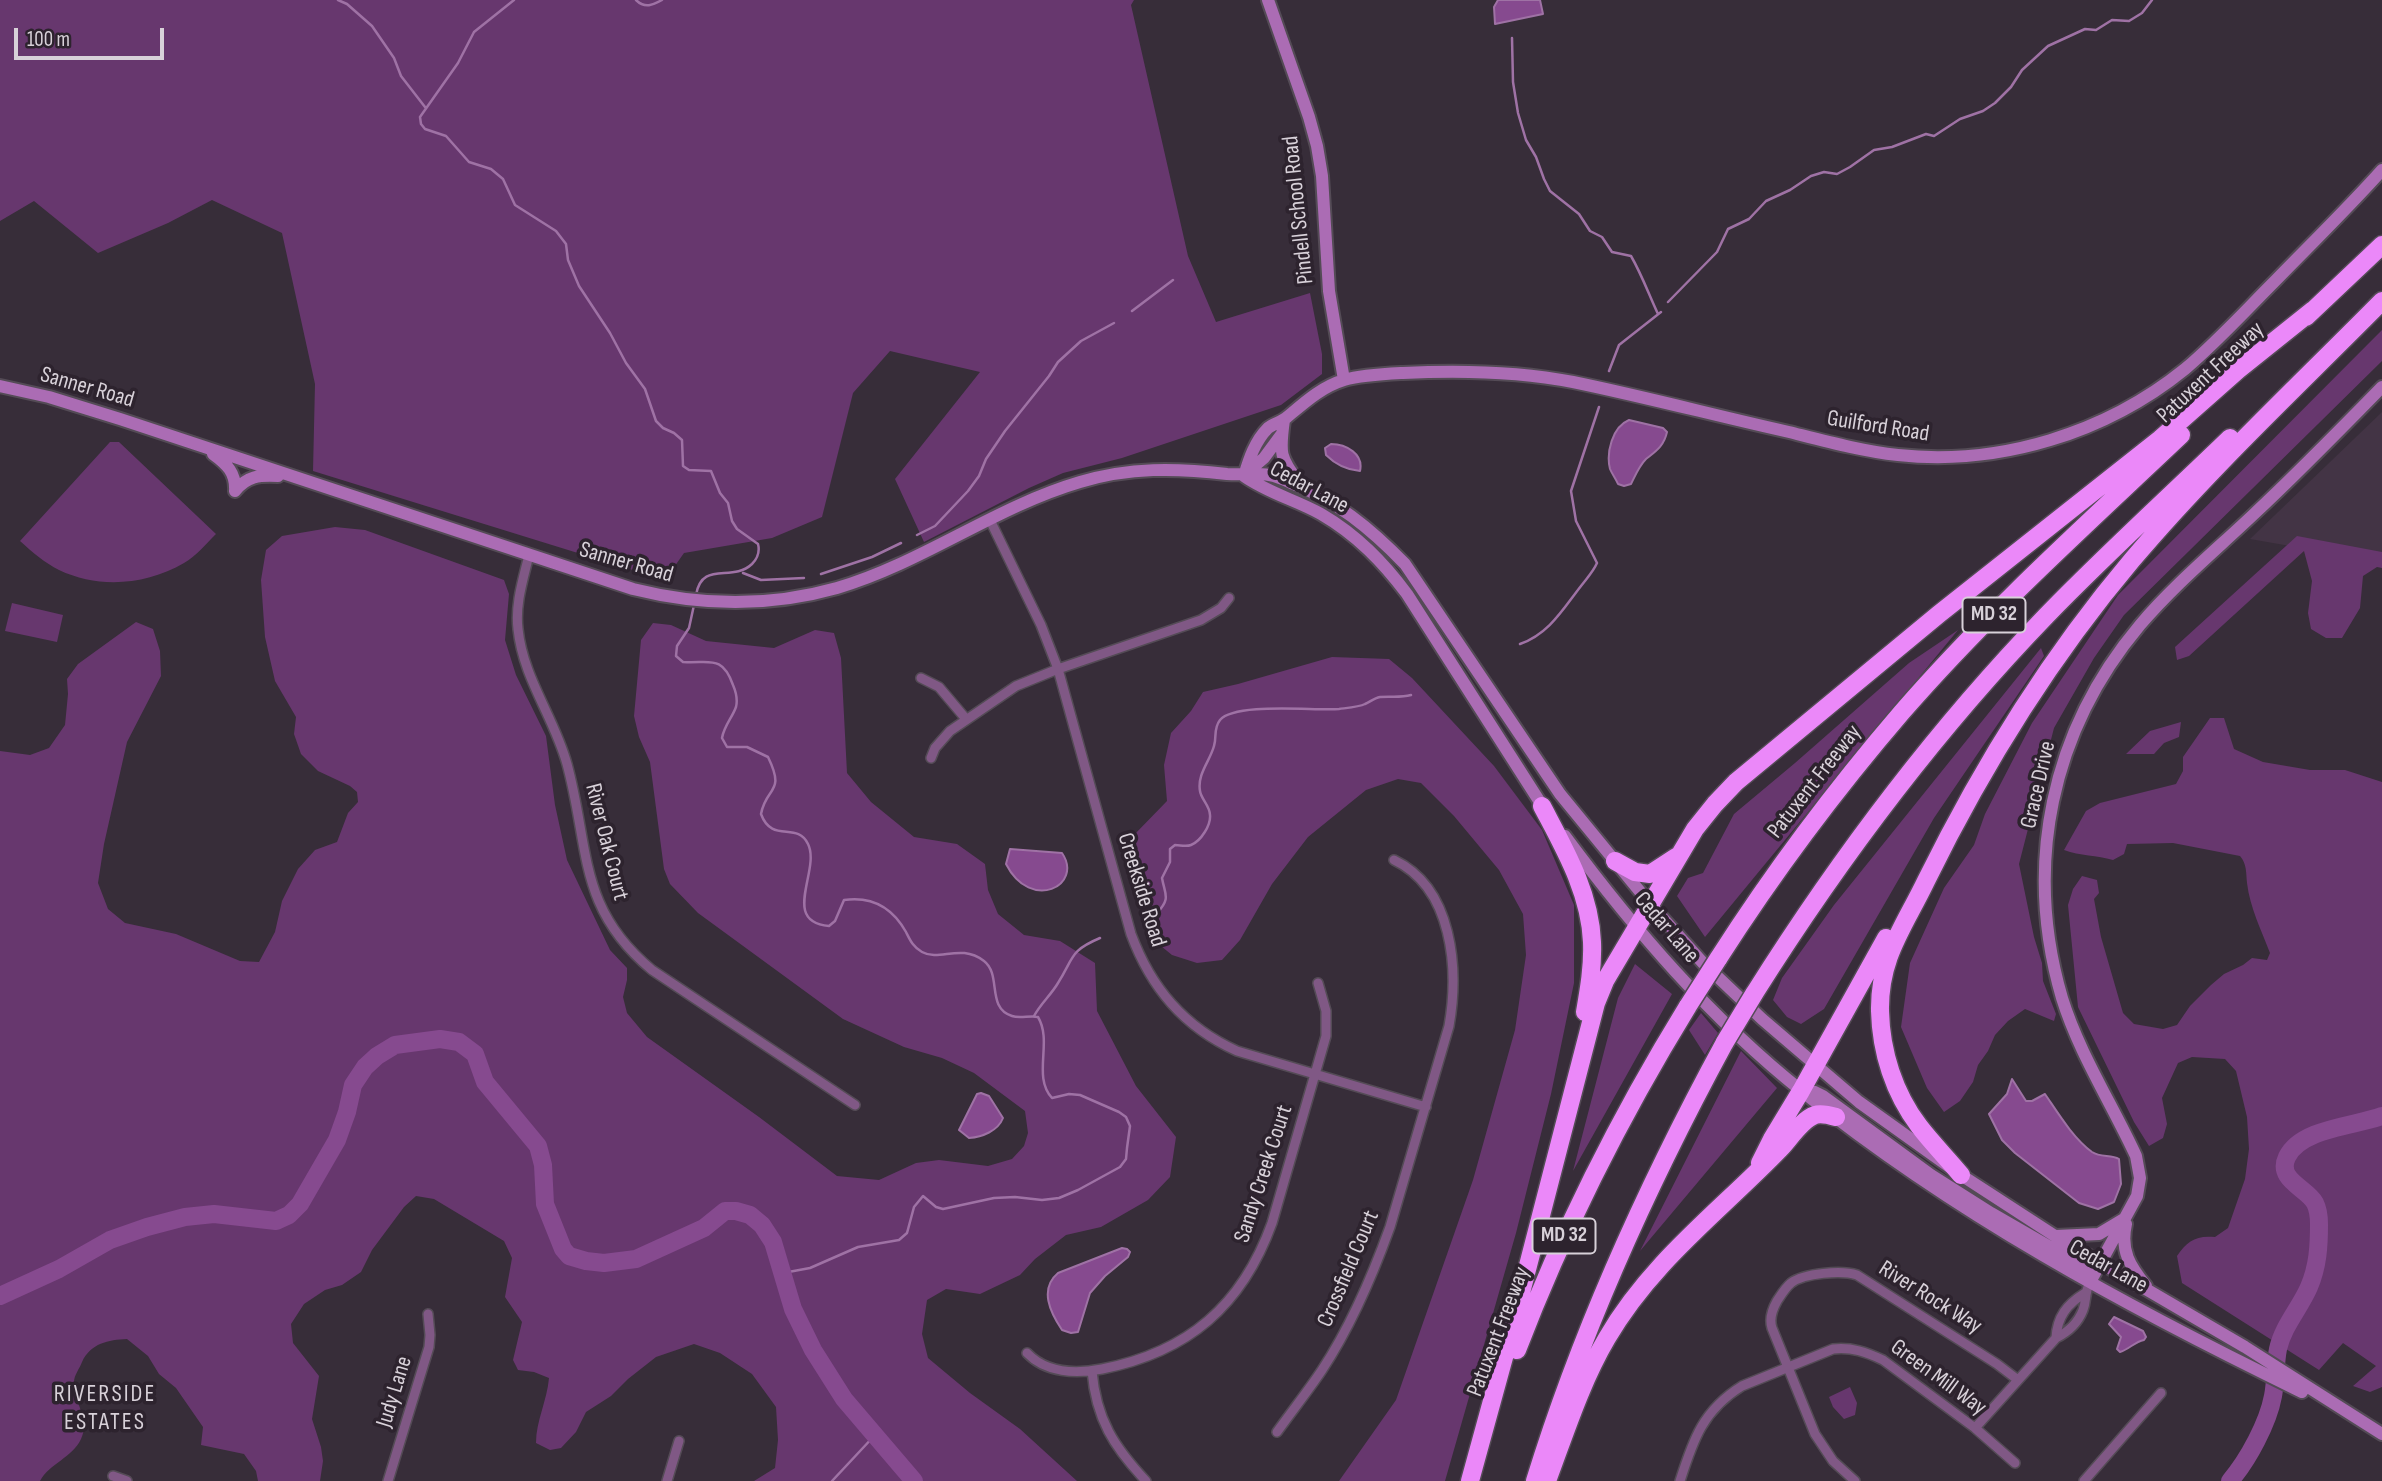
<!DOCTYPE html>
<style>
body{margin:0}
#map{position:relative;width:2382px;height:1481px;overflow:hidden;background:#372d39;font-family:"Sofia Sans Condensed",sans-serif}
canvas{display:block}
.scale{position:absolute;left:14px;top:28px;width:150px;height:32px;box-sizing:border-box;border:4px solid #d8d1d9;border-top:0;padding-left:9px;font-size:21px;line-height:24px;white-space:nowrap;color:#d8d1d9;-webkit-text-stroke:5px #2d232e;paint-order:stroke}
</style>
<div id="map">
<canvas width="2382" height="1481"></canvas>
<div class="scale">100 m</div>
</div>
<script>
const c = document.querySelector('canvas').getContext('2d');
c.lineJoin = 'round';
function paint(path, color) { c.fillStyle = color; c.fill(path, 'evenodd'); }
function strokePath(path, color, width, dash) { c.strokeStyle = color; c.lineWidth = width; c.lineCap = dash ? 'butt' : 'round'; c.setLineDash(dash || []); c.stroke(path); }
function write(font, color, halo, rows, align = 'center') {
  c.font = font + ' "Sofia Sans Condensed",sans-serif'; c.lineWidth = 7; c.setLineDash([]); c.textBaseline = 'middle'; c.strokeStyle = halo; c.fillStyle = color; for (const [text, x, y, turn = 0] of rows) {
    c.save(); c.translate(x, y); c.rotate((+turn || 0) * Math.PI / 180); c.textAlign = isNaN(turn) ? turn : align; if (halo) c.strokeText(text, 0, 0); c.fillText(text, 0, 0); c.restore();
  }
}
paint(new Path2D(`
 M2382,412V562L2250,539Z`), '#433445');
paint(new Path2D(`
 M0,0H1134L1131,5L1188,256L1216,322L1310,293L1322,354V374L1281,405L1122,458L1063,473L1029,488L924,542L895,479L980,372L890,351L853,393L822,517L772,538L684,553L665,580L313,471L315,384L282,233L212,200L168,223L98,253L34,201L0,221Z
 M2382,330V361L2124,615L2094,658L2054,728L2019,864L2034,937L2042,963L2043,981L2056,1014L2054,1021L2025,1009L2008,1021L1995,1035L1988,1051L1978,1065L1973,1082L1960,1101L1944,1112L1927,1088L1901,1027L1910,963L1944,888L1974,845L1985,814L2032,723L2118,595Z
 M110,442H119L216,534C206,544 196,556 184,563C146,585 99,589 59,570C45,563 32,552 20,541Z
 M335,527L365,530L504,580L509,594L505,640L516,675L546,736L555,805L567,860L610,950L627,968V980L623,997L627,1013L647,1037L759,1117L837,1176L879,1180L916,1163L939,1160L988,1166L1012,1159L1024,1146L1028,1133L1025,1111L974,1073L942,1058L904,1047L843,1019L698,913L670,884L664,869L650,762L639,737L634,716L641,640L653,623L671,625L706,641L774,648L815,630L834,633L841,658L847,773L871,802L914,837L957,844L985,864L988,890L998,914L1024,935L1060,941L1095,963L1097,1011L1136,1086L1176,1137L1170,1177L1148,1200L1101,1227L1066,1235L1035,1259L1020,1275L980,1294L946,1289L927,1300L922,1334L928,1358L970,1393L1020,1429L1077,1481H754L775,1468L778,1440L776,1407L752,1374L720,1353L694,1344L656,1357L628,1379L611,1396L586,1412L576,1432L561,1448L550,1450L536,1443C536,1421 547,1401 549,1378L534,1372L518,1370L513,1360L522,1322L505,1297L512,1258L504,1241L434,1199L416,1196L404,1207L372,1250L361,1272L342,1285L325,1290L304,1304L291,1324L293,1343L319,1376L312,1419L321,1447L323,1461L320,1481H258L256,1471L244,1454L201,1445L203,1427L176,1388L159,1374L148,1356L127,1339C108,1340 91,1343 82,1362C80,1368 74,1375 74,1382C73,1402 91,1419 81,1439C73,1457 49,1464 40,1481H0V751L30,755L49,748L65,725L68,694L67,679L78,664L136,622L153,629L160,651L161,676L127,742L104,844L98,883L108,909L125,923L176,934L240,961L259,962L275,932L282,901L298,869L315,850L337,842L348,813L358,802L357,792L350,786L318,771L301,754L294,734L296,717L275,681L265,637L261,580L266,550L282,536Z
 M2297,536L2382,552V568L2377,567L2363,576L2360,608L2342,638H2326L2311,629L2308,613L2312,581L2304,551L2189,656L2177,660L2175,647Z
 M12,603L63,615L57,642L5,631Z
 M1958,630L1705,937L1677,896L1688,878L1703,873L1734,814L1795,763L1909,663Z
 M2041,648L2044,656L1934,818L1824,1009L1801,1024L1787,1017L1773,1000L1782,978L1834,905Z
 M1332,657L1389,659L1412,678L1494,766L1542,830L1574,905V983L1551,1094L1516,1233L1445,1481H1339L1396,1400L1473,1180L1515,1030L1526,955L1523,914L1499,870L1454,816L1421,783L1398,779L1366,790L1308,837L1272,884L1240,940L1222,960L1197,963L1172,955L1156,942L1140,894L1133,836L1167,801L1164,765L1171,733L1191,711L1203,692L1238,684Z
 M2210,718H2224L2234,749L2263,762L2310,770H2345L2382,782V1387L2370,1392L2353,1386L2376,1366L2343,1343L2319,1370L2182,1283L2177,1256C2187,1241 2196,1235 2215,1237L2228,1228L2245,1179L2249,1149L2247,1117L2236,1071L2225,1059L2192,1057L2178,1063L2162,1098L2167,1124L2163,1138L2149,1146L2134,1122L2078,1007L2068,905L2073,889L2082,876L2097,880L2099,893L2094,899L2101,937L2123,1013L2134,1024L2163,1029L2177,1025L2190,1006L2211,985L2224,974L2243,965L2252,958L2267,960L2270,953C2261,929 2250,908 2247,883C2246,873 2247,864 2240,856L2173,843L2127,844L2124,854L2113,860C2097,855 2080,856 2064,850L2086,811L2100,803L2176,784L2183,771V757Z
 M2181,722L2179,737L2164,743L2154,754H2126L2150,731Z
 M1635,964L1672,994L1573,1171L1618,998Z
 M1701,1013L1718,1033L1705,1055L1689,1030Z
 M1741,1051L1777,1088L1640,1251Z
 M1850,1387L1857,1403L1855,1415L1844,1419L1833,1407L1829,1397Z`), '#67376e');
const water = new Path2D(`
 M1498,0H1540L1543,14L1495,24L1494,7Z
 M1629,420L1663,428L1667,432C1664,446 1656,451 1646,459C1639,466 1635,476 1631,484L1624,486L1618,484C1616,479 1612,474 1610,469C1606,453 1612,427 1629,420Z
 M1331,444C1346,444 1364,454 1360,471C1348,470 1335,464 1326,455L1325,448Z
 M1010,849L1062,853C1084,885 1031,913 1006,864Z
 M2012,1079L2026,1101H2032L2045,1094C2058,1113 2073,1138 2092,1152C2101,1158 2111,1154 2119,1159L2121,1184L2114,1202L2098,1209L2079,1203L2015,1153L2002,1140L1989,1114L2007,1094Z
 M981,1093L989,1096L1003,1118C998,1131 982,1137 969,1138L959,1130L977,1094Z
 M1122,1248L1127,1249L1130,1252L1128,1257L1105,1276L1090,1293L1078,1332L1071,1333L1062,1330C1050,1312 1039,1289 1058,1273Z
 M2114,1317L2143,1331L2146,1337L2144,1340C2134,1342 2130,1349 2120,1352L2117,1349L2121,1337L2109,1324Z`);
paint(water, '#864a8f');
strokePath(water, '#9f72a5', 2);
strokePath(new Path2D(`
 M338,0L347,4L372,26L394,58L401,76L425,107
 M514,0L474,32L458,63L420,117L421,124L425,129L446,136L469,162L491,169L503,179L515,205L556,231L566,244L568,260L579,286L610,333L626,363L645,389L656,421L663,428L674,433L682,440L683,466L689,470L711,471L720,493L728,503L732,521L737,529L758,544C760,552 758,558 752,564C732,583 702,560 696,595
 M636,0C645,9 653,5 662,0
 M1512,38L1513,82L1518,113L1526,140L1536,157L1544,179L1550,191L1579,214L1590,231L1602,237L1612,252L1631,256C1642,275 1649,295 1658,314
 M1668,302L1717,252L1728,229L1749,219L1766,201L1790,190L1811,176L1824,172L1837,174L1850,167L1874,150L1892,147L1926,134L1934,136L1960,119L1983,111L1995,103L2011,87L2022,70L2048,46L2085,29L2096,30L2112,20L2129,21L2142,13L2152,0
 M1132,311L1173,280
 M1609,371L1619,345L1661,312
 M917,535L935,526L968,491L979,476L986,459L1005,431L1049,376L1058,362L1081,341L1114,323
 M743,573L761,580L804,578
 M821,574L872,557L901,543
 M694,605L689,628L677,646L676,656L683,662C709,664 722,654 733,685C736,692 738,699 736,707C732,718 724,726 722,738L727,747H747L768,757C786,794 766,786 761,814C772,844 797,821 808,844C821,870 780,922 829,926L835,921L844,900C872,896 892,907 906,932C910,940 913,947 922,952C940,962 960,943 984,961C1002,975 986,1008 1012,1016C1020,1019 1030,1015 1038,1017C1053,1042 1032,1076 1052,1098L1069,1094L1080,1095L1119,1112L1126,1117L1130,1126L1127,1148L1126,1159L1120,1167L1078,1190L1059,1198L1042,1200L1015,1197L994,1198L943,1209L936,1207L923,1196L914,1207L907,1233L899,1240L858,1247L810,1268L783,1273
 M1520,644C1549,634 1563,609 1581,586C1587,578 1593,572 1597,563L1576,521L1571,491L1599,407
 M1157,913C1171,898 1165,895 1162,878L1170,862V849L1175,845C1180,845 1186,847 1191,845C1201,841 1211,825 1210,815C1210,806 1201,799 1200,791C1197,774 1210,761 1214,746C1217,737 1213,729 1220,720C1235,702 1315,711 1339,709C1346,708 1359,707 1365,704C1370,702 1374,698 1380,697C1391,696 1400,698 1411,695
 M1034,1016C1041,1003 1051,995 1058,983C1074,958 1069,951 1100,938
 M832,1481L875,1435`), '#9f72a5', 2.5);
strokePath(new Path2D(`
 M0,1296L59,1269L110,1240L147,1227L185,1217L214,1214L276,1221L289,1215L300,1204L337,1140L347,1112L353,1085L365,1067L377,1056L395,1045L440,1039L459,1042L475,1054L485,1082L538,1146L543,1165L545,1204L563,1249L569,1256L586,1261L604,1263L636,1259L704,1228L725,1211H736L750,1215L762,1225L773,1242L793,1309L813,1350L844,1399L914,1481
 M2230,1481C2248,1460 2268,1423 2273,1396C2276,1381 2275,1364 2278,1349C2283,1326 2300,1308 2309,1287C2318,1266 2319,1246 2319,1224C2319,1218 2318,1209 2315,1203C2307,1188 2276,1180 2287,1157C2301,1128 2356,1126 2382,1116`), '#864a8f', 18);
const street = new Path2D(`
 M990,520L1041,625L1058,669L1131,934C1151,988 1184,1027 1237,1051L1426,1107
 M529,555C523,580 515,604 518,629C523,678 554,717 567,764C590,848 577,908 652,970L855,1105
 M921,678L939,687L966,719
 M931,758L935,748L950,731L1016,686L1058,669L1201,620L1221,608L1229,598
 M2056,1338C2057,1317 2067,1304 2085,1293
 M1027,1353C1046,1373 1076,1374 1102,1369C1188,1352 1242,1306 1272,1223L1326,1036V1011L1318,983
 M1092,1371C1096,1419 1114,1447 1146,1481
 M1975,1428L2056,1338C2068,1332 2078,1323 2083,1310C2087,1300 2084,1294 2090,1282
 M1277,1432C1292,1411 1308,1391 1322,1370C1351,1326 1372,1277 1390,1227L1449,1026C1459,969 1453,888 1394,860
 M113,1476L127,1481
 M388,1481L429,1347L430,1335L428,1314
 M667,1481L679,1441
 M1680,1481C1693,1440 1703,1410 1742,1386L1833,1349C1852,1347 1866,1352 1883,1360L1975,1428L2015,1463
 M1855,1481L1833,1461L1815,1434L1772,1328C1769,1319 1772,1310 1777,1301C1781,1295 1785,1288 1791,1283C1804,1273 1842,1270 1857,1275L1997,1364L2018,1380
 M2084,1481L2161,1393`);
const secondary = new Path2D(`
 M1268,0L1309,117L1317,146L1322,176L1329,291L1344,380
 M0,386L49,397L120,419L633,589C701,606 770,607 837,588C922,563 995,507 1080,482C1130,467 1176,468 1227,474C1241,475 1256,473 1269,475C1276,476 1283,479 1289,482C1335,499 1371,529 1405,564L1560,794L1651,905L1703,963L1762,1019L1859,1102L1961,1175L2055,1236L2245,1347L2382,1434
 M1284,420C1279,456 1280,456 1301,486
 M213,454C227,464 236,473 235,491
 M1244,475L1264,458L1281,435
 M1244,476C1268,493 1296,500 1321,514C1357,535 1383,562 1407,594L1545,810
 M1244,476C1249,459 1255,441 1268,428C1273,424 1281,422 1286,418C1304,403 1321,387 1344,380C1362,375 1384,374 1403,373C1461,370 1516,371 1573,382C1646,397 1717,416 1789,432C1825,441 1862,451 1898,455C2000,466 2106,433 2185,369C2217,342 2246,310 2276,280C2311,244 2348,208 2382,170
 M235,491C247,476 259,475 278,476
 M1565,836C1634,929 1711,1019 1803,1092C1955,1214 2127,1307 2302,1392
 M1804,1091L1815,1092L1823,1096L1931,1175L1991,1213L2095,1273
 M2126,1224C2120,1251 2130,1266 2146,1286
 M2056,1236L2099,1234L2124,1219
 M2090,1282L2137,1196L2140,1178L2136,1156C2112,1104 2079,1053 2062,998C2023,865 2051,731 2140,625C2174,585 2216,550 2254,514C2298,473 2340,430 2382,387`);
const highway = new Path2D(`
 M2306,317L2382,245
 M1542,806C1564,848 1590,892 1592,942C1593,966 1589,989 1585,1012
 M1615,861L1635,872L1650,874L1676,857
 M1718,959C1773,873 1835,790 1902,712C1988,613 2086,525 2181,435
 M1754,994C1839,859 1935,731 2046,616C2105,555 2169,497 2230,438
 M1760,1163L1772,1139L1801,1091L1886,938
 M1961,1175C1947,1158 1932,1143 1919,1126C1894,1093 1881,1052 1880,1011C1879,957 1904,927 1926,881C1981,769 2051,656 2132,560C2209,469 2298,386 2382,301
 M1517,1350C1563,1230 1621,1115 1688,1006
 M1470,1481L1509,1339L1596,1003L1605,981L1695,829L1715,804L1736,782L1939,614L2160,439L2238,370L2313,310
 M1535,1481C1582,1328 1649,1182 1725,1042
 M1547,1481C1565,1433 1581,1382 1607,1338C1651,1262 1720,1211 1780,1149C1790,1139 1801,1120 1815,1115C1821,1113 1829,1115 1836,1117`);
strokePath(street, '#544b56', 12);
strokePath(secondary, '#544b56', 16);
strokePath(highway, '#544b56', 21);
strokePath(street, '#805885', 9);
strokePath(secondary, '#ab6cb4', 12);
strokePath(highway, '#eb88f9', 18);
const highwayBridge = new Path2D(`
 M1688,1006L1718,959
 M1725,1042L1754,994`);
strokePath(highwayBridge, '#544b56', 21, []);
strokePath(highwayBridge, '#eb88f9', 18);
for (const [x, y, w] of [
 [1994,615,63],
 [1564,1236,63]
]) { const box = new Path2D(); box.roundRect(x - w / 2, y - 17.5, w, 35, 5); c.fillStyle = '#2d232e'; c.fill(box); strokePath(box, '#d8d1d9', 2); }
write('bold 21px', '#d8d1d9', null, [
 ["MD 32",1994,615],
 ["MD 32",1564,1236]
]);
write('23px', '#d8d1d9', '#2d232e', [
 ["Pindell School Road",1299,210,-96],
 ["Patuxent Freeway",2211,373,-43],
 ["Sanner Road",87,388,16],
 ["Guilford Road",1878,427,9],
 ["Cedar Lane",1309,488,28],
 ["Sanner Road",626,563,16],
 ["Patuxent Freeway",1815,782,-52],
 ["Grace Drive",2039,785,-77],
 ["River Oak Court",606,842,76],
 ["Creekside Road",1141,890,73],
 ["Cedar Lane",1666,928,49],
 ["Sandy Creek Court",1264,1174,-72],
 ["Cedar Lane",2108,1267,29],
 ["Crossfield Court",1349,1269,-67],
 ["River Rock Way",1930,1298,32],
 ["Patuxent Freeway",1499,1332,-69],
 ["Green Mill Way",1938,1378,36],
 ["Judy Lane",395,1392,-73]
]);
c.letterSpacing = '2px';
write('24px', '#d8d1d9', '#2d232e', [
 ["RIVERSIDE",105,1395],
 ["ESTATES",105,1423]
]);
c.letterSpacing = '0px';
</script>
